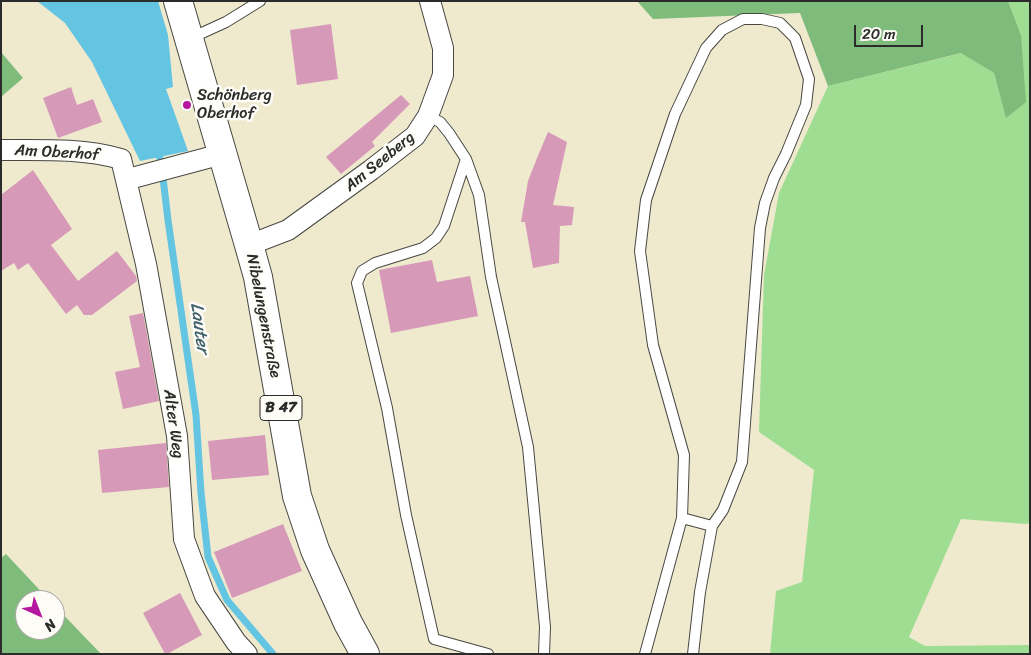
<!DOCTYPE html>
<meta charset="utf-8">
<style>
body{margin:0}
#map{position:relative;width:1031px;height:655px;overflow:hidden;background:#efe9ce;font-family:Sriracha,sans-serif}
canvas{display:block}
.frame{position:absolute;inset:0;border:2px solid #2b2b2b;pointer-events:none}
.north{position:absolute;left:15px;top:590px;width:50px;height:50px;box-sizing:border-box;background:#fdfcf7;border:1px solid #a9a8a5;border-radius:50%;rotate:136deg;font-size:14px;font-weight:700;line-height:20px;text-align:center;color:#2b2b2b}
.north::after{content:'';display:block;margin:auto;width:18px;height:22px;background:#b5179e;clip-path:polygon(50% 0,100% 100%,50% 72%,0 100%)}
.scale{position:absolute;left:854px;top:25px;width:69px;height:22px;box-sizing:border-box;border:2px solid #2b2b2b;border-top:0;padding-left:6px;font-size:15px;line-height:18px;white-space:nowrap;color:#2b2b2b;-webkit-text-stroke:4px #fdfcf7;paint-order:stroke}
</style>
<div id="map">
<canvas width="1031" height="655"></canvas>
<div class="frame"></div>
<div class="north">N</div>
<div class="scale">20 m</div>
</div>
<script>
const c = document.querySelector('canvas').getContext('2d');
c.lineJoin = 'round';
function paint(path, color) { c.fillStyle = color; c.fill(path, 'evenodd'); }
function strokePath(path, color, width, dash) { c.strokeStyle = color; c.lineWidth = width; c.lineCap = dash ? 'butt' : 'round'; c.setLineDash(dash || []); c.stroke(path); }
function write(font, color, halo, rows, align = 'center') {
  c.font = font + ' Sriracha,sans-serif'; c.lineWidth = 5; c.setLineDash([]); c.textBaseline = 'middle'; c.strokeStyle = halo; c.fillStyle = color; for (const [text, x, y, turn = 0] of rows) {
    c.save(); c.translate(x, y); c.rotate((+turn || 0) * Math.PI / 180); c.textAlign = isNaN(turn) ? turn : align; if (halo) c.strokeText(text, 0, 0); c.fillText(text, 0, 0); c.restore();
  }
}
paint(new Path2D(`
 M1008,1H1030V523L1026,524L961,519L909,637L925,646L1030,645V654H770L776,591L802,582L814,470L759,432L764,275L779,193L828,86L962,53L994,73L1006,117L1021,35Z`), '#9fdd92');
paint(new Path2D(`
 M637,1H1008L1021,35L1026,102L1006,118L994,73L961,53L828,86L800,13L653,19Z
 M1,52L23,78L1,97Z
 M6,554L49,600H25V630H55V606L101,654H1V558Z`), '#7fbc7c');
paint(new Path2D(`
 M37,1H158L168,35L173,87L166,89L188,151L140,161L92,62L65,23Z`), '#64c5e3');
strokePath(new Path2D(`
 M156,149L161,161L168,220L196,415L201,493L208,557L227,600L273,654`), '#64c5e3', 7);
paint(new Path2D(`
 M331,24L338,79L297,85L290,30Z
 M71,87L77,105L93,99L102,122L58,138L43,98Z
 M401,95L410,104L372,142L375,146L341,174L326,157Z
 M548,132L567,142L553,205L574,207L572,225L560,226L559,263L533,268L525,222H521L528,181L537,158Z
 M33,170L72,229L51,245L78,281L117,251L136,276L137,281L92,315H84L77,305L66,314L28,263L18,270L14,263L1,271V195Z
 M432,260L437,282L470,276L478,316L391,333L379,270Z
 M143,313L159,401L123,409L115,372L140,367L129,316Z
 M265,435L269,475L212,480L208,441Z
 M166,443L169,487L102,493L98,450Z
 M283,524L302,571L232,598L214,552Z
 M180,593L202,635L167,654H165L143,613Z`), '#d69ab8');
const service = new Path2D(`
 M191,38L226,22L260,1
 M428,116L440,122L449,133L466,159L444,226L436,238L423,248L375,263L362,271L357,283L387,408L406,515L434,639L488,654
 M466,159L479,195L491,277L528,447L545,627L544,654
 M645,654L682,518L684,455L653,345L640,251L646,200L675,114L706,48L722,30L743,19H762L780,23L795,38L809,79L806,105L786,154L774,178L765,203L760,228L742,462L723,510L712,526L682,518
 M693,654L700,592L712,526`);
const minor = new Path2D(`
 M1,150C41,150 82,148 121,159L146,264L177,436L184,539L205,596L236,642L247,654
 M127,180L136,177L222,154
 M249,245L288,230L371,170L415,136L428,116L443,75V48L430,1`);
const primary = new Path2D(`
 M178,1L249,245L258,277L297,496L315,550L348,623L365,654`);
strokePath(service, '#484843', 12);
strokePath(minor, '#484843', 22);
strokePath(primary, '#484843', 30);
strokePath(service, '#fff', 10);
strokePath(minor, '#fff', 20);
strokePath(primary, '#fff', 28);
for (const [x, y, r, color] of [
 [187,105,5,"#b5179e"]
]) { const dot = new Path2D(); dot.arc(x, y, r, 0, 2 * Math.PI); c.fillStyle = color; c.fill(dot); strokePath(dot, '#fdfcf7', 2); }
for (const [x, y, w] of [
 [281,408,42]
]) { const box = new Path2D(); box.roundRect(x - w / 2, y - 12.5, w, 25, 4); c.fillStyle = '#fdfcf7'; c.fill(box); strokePath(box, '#2b2b2b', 1); }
write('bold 15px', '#2b2b2b', null, [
 ["B 47",281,408]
]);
write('16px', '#2b2b2b', '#fdfcf7', [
 ["Schönberg",197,96],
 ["Oberhof",197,114]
], 'left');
write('16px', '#2b2b2b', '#fdfcf7', [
 ["Am Oberhof",57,153,3],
 ["Am Seeberg",380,162,-39],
 ["Nibelungenstraße",263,316,79],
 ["Alter Weg",173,424,82]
]);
write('italic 18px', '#3f616b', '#fdfcf7', [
 ["Lauter",199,328,82]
]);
</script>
